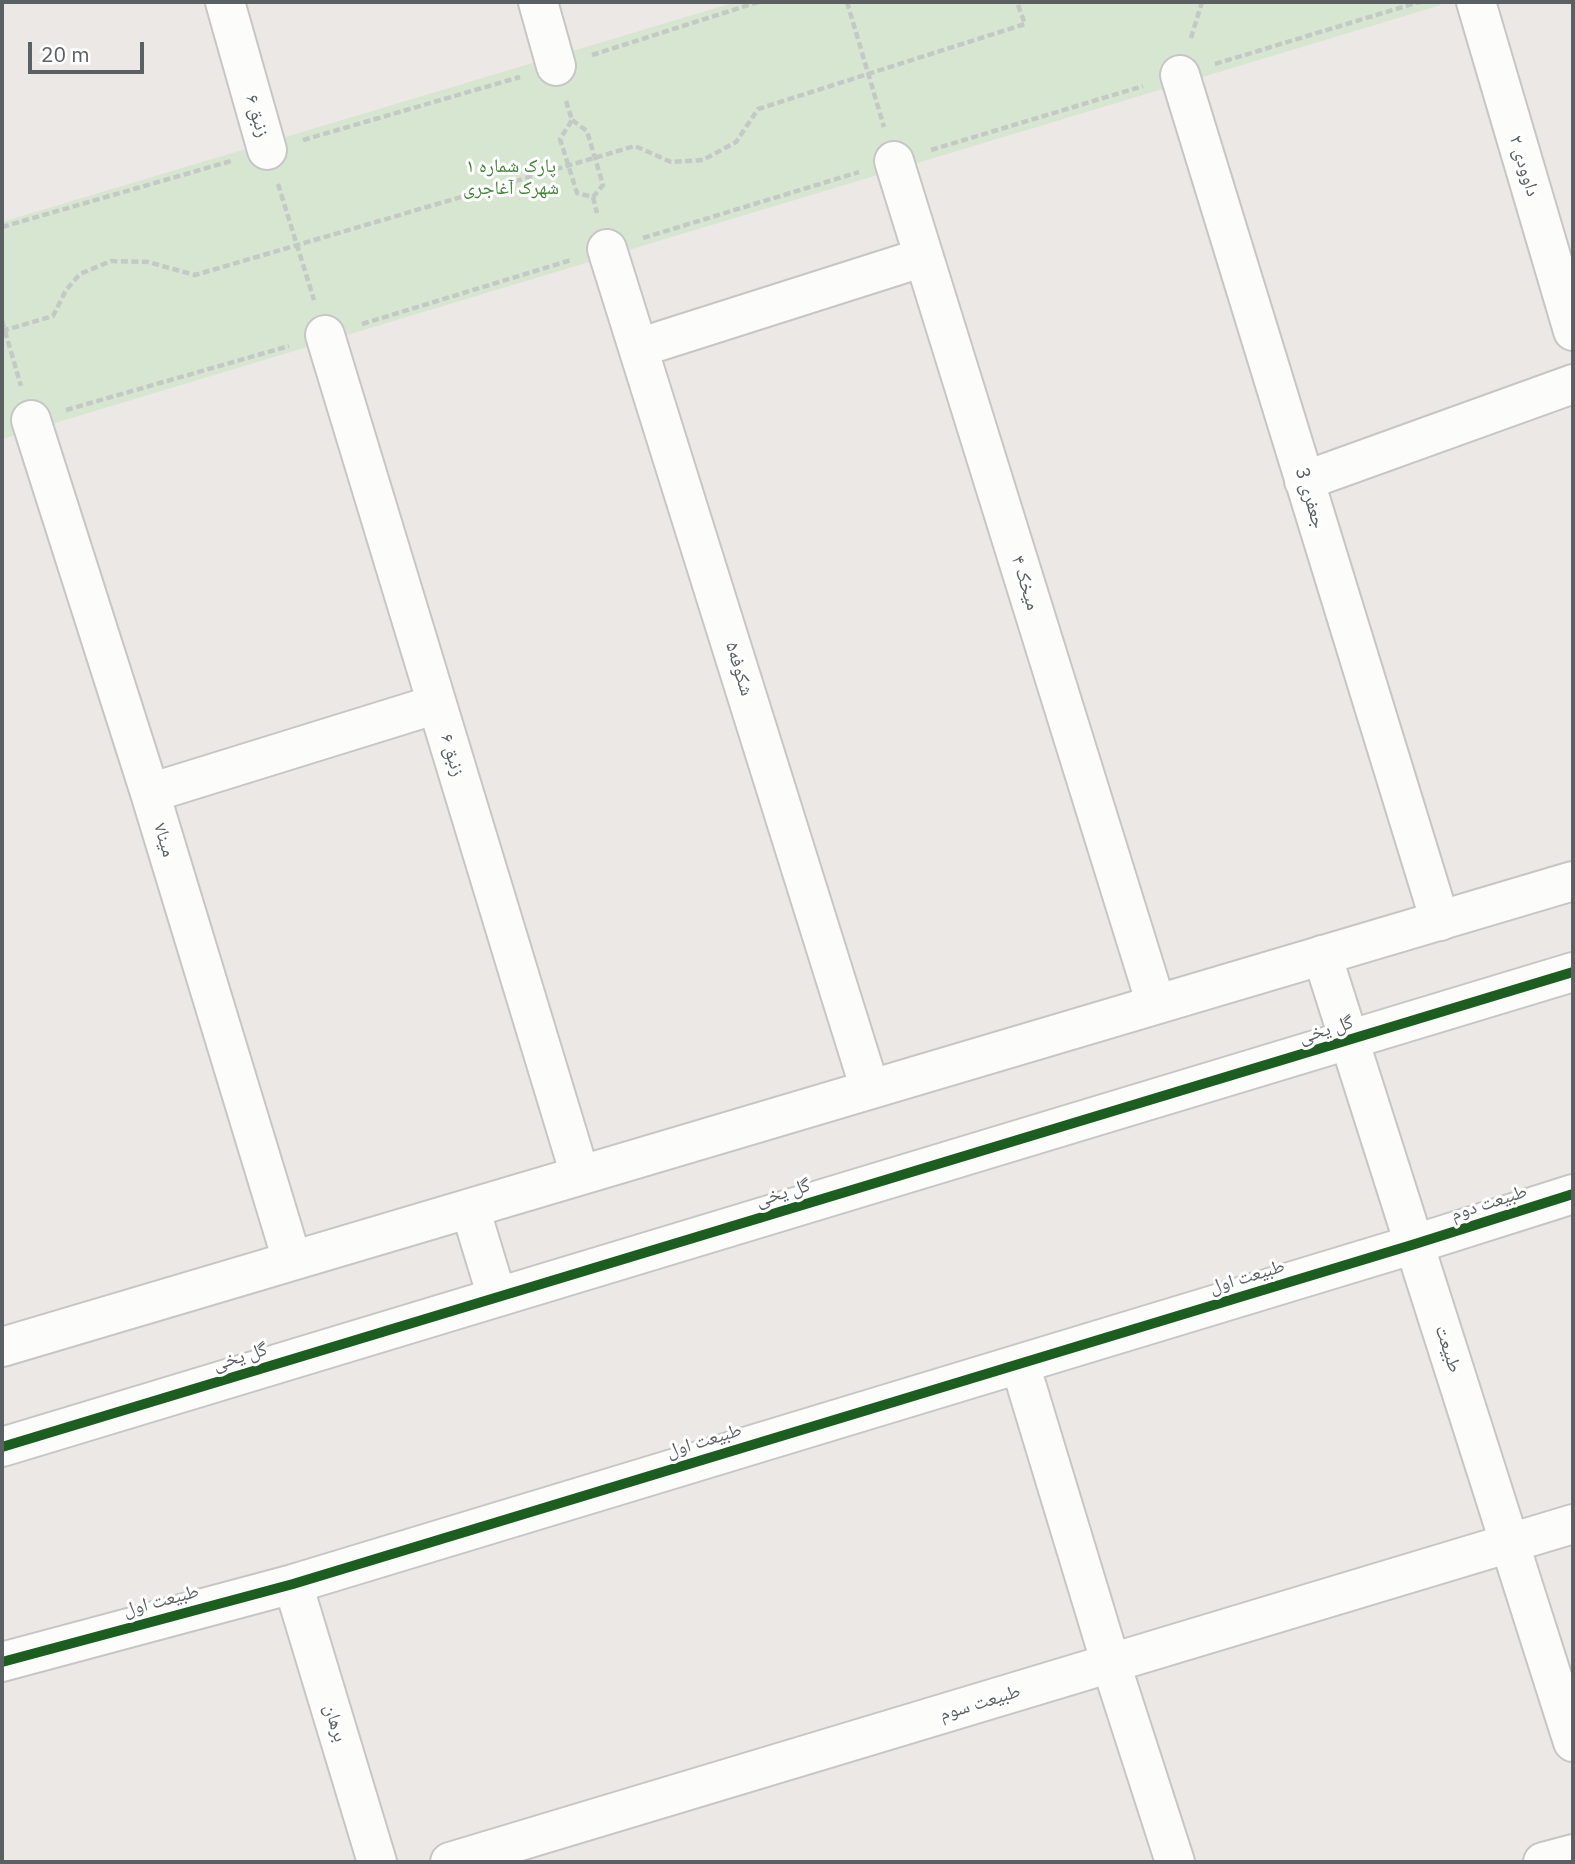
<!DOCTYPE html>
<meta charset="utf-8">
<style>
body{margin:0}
#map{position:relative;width:1575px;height:1864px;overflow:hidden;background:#ebe8e5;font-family:"IBM Plex Sans",sans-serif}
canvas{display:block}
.frame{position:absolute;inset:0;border:4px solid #5b6063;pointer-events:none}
.scale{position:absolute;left:28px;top:42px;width:116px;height:32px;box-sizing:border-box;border:4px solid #5b6063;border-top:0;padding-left:9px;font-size:21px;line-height:24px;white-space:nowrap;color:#5b6063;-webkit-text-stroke:5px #fff;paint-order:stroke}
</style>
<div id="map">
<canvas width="1575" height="1864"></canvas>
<div class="frame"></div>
<div class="scale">20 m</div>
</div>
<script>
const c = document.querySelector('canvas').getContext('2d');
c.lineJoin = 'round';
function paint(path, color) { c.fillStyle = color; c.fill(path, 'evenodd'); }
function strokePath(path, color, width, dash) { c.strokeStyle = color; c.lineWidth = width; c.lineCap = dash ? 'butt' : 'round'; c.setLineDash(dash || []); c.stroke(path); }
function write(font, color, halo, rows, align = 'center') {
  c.font = font + ' "IBM Plex Sans","Noto Naskh Arabic",sans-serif'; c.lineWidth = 6; c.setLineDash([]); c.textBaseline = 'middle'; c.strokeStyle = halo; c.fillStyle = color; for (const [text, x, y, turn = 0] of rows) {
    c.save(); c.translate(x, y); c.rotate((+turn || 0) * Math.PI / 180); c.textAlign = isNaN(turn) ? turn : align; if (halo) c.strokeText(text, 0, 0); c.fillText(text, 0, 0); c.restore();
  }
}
paint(new Path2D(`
 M736,2H1440L1441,5L2,439V222Z`), '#d7e6d1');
const minor = new Path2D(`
 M225,2L267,150
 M538,2L556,66
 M1476,2L1573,331
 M1180,75L1440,921
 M894,161L1156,1004
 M607,249L870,1089
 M325,335L580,1175
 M638,348L924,257
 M31,420L150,793L292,1260
 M1304,481L1573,384
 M150,793L437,704
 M1322,955L1573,1742
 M1020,1364L1111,1664L1175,1862
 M293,1584L377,1862
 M2,1662L293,1584L1415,1244L1573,1194
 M450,1862L1573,1524
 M1543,1862L1573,1854`);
const tertiary = new Path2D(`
 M470,1208L497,1297
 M2,1347L1573,881
 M2,1447L1573,972`);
strokePath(minor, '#c7c6c6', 42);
strokePath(tertiary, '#c7c6c6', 42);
strokePath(new Path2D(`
 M847,2L884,127
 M1191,38L1202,2
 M592,55L758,2
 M1215,64L1419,2
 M566,101L572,120
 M572,120L587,131L603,185L593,197L577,193L560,139Z
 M303,140L520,77
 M931,150L1143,86
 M278,184L314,300
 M593,197L597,213
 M2,227L231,161
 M643,238L859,172
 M2,321L21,386
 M362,324L571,260
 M2,331L53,316L66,290L80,274L111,261L148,262L195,275L635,146L671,162L703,160L736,142L758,109L1025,24L1017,2
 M66,410L289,346`), '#c4c9c6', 4.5, [7, 3.5]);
strokePath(minor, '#fcfcfb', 38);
strokePath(tertiary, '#fcfcfb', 38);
strokePath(new Path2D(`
 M2,1447L1573,972
 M2,1662L293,1584L1415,1244L1573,1194`), '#1b5e20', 10);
write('19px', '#5b6063', '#fff', [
 ["زنبق ۶",257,116,74],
 ["داوودی ۲",1524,166,73],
 ["3 جعفری",1310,498,73],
 ["میخک ۴",1025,583,73],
 ["شکوفه۵",739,669,73],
 ["زنبق ۶",452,755,73],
 ["مینا۷",164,840,73],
 ["گل یخی",1326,1030,-17],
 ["گل یخی",783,1193,-17],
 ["طبیعت دوم",1489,1203,-18],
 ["طبیعت اول",1247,1277,-17],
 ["طبیعت",1448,1349,72],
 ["گل یخی",240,1357,-17],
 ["طبیعت اول",704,1441,-17],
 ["طبیعت اول",161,1601,-15],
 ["طبیعت سوم",980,1703,-17],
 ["برهان",335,1723,73]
]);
write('19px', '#448439', '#fff', [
 ["پارک شماره ۱",511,167],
 ["شهرک آغاجری",511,189]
]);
</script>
